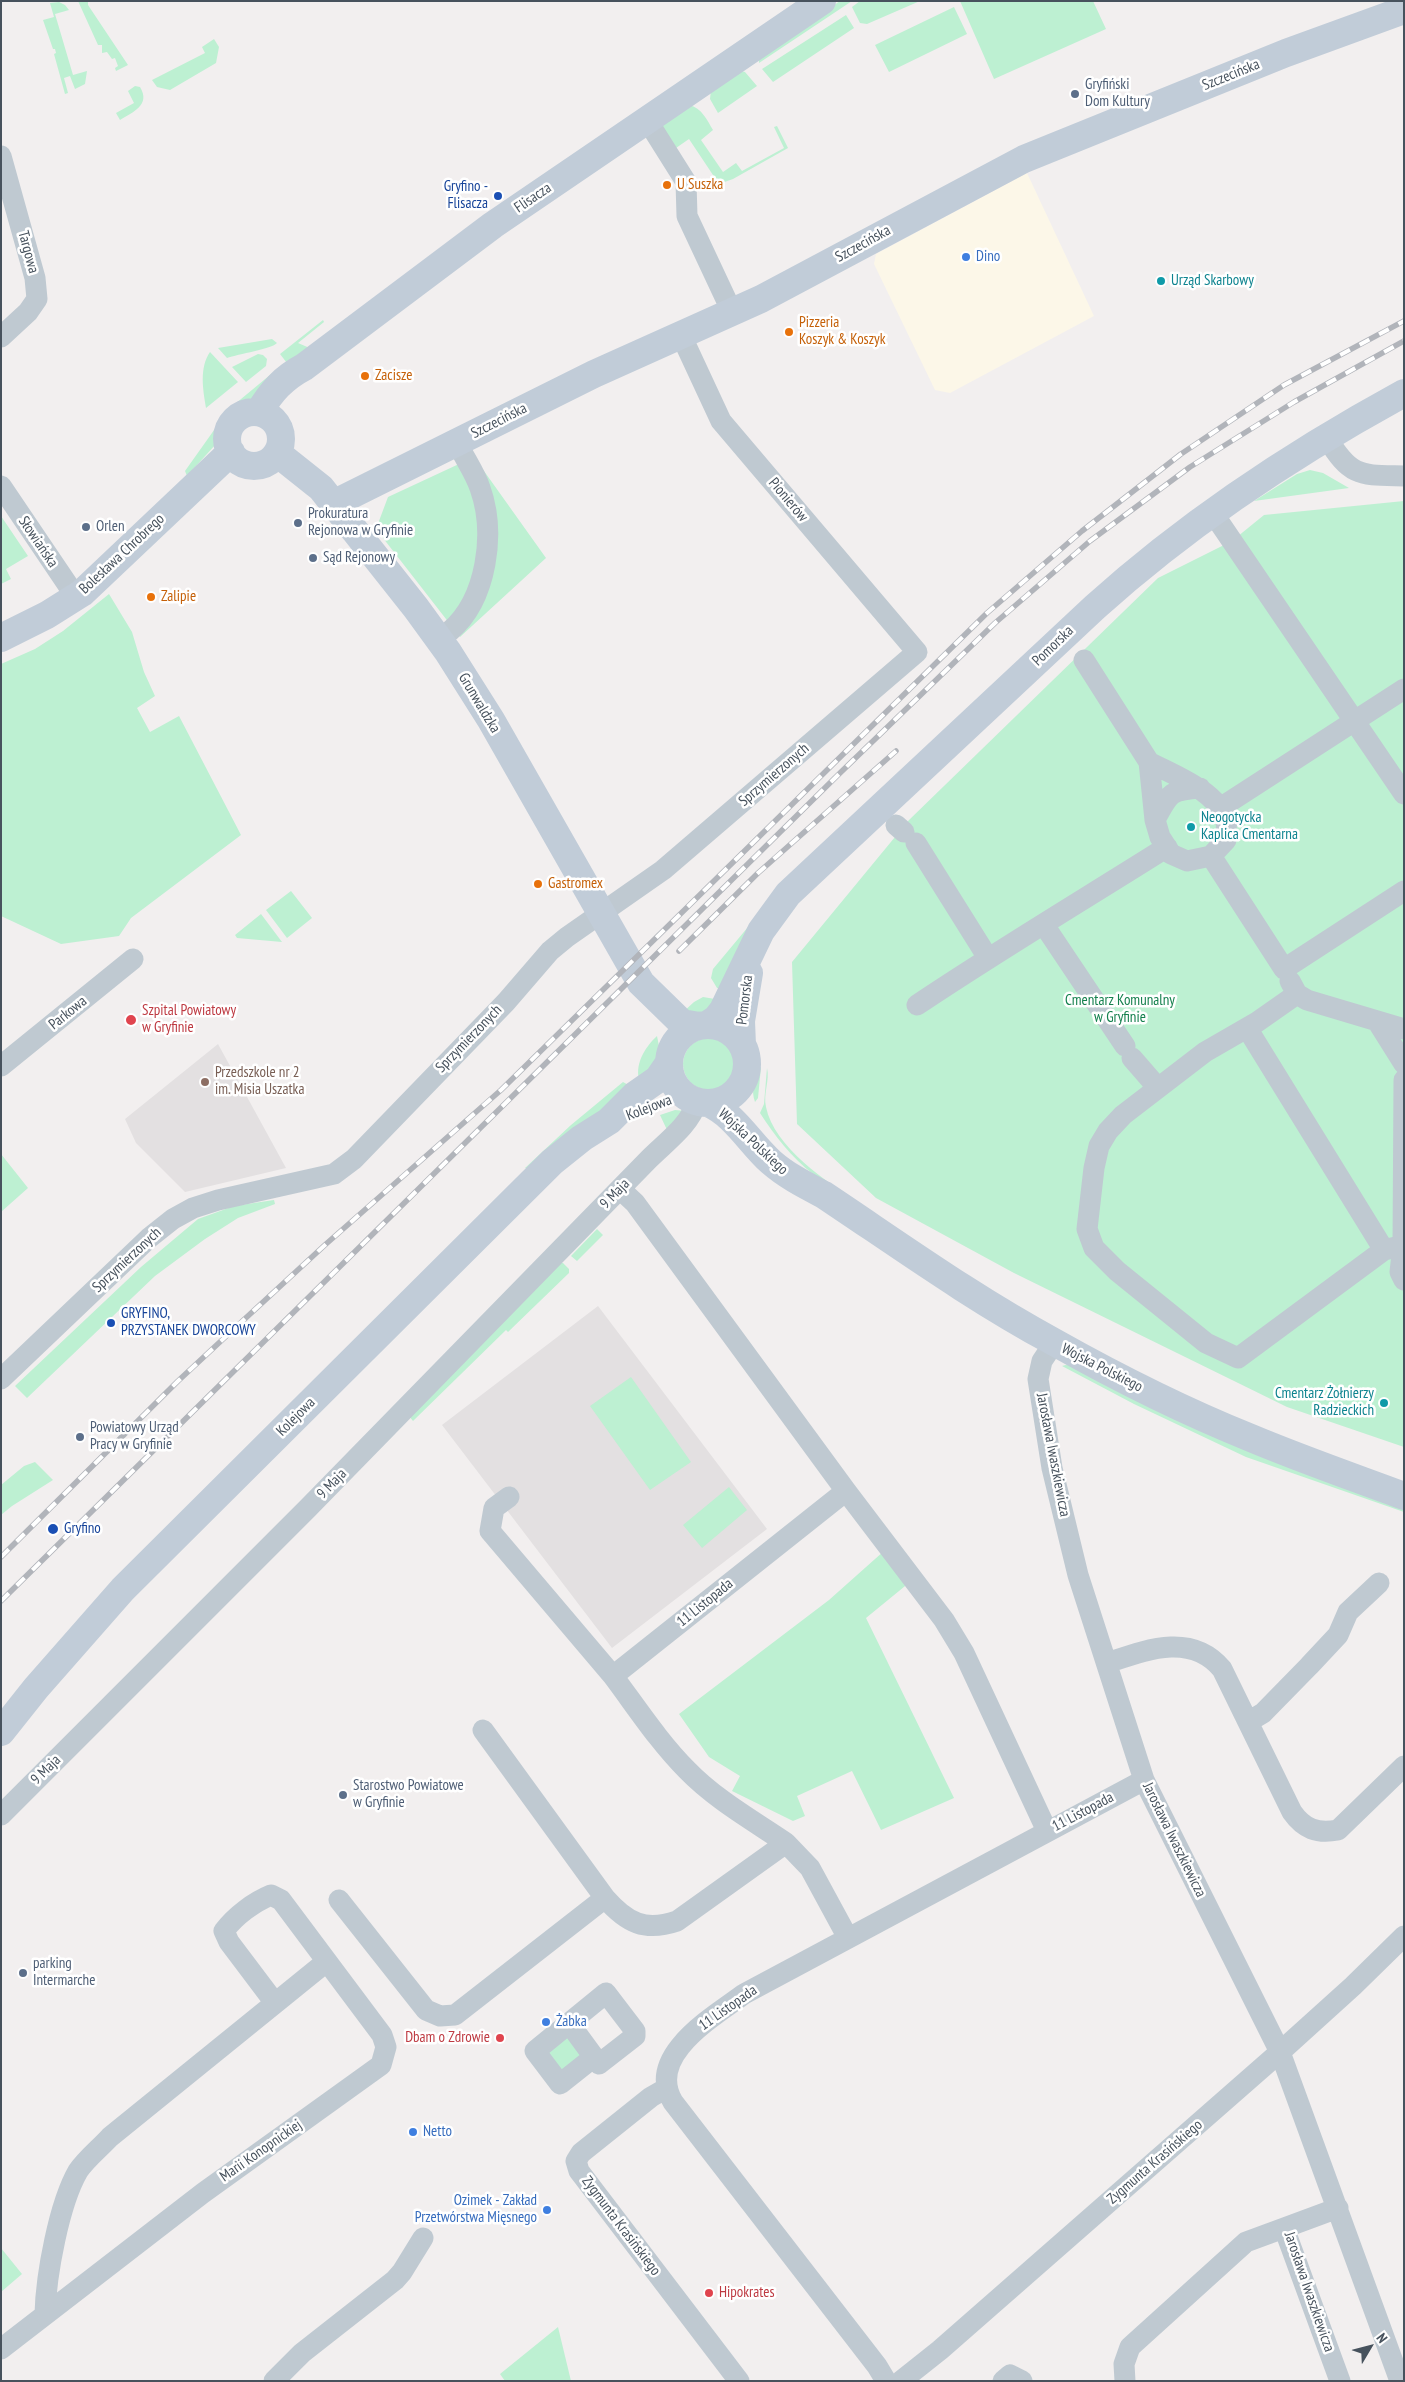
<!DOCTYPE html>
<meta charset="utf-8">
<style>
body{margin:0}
#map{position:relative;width:1405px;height:2382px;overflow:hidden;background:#f2efef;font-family:"PT Sans Narrow",sans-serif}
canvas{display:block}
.frame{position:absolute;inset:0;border:2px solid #47525d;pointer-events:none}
.north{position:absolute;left:1345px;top:2322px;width:50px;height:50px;-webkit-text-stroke:4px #fff;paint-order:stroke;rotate:53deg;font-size:14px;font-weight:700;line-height:20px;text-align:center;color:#47525d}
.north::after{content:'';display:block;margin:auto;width:18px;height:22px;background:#47525d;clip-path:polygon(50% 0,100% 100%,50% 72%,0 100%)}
</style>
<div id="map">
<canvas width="1405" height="2382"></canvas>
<div class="frame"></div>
<div class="north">N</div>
</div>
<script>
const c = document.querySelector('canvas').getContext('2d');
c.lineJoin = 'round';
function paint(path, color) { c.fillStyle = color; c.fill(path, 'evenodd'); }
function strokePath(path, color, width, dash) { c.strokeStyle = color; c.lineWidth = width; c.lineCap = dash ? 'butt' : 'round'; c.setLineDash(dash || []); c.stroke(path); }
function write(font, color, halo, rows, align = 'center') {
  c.font = font + ' "PT Sans Narrow",sans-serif'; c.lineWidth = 5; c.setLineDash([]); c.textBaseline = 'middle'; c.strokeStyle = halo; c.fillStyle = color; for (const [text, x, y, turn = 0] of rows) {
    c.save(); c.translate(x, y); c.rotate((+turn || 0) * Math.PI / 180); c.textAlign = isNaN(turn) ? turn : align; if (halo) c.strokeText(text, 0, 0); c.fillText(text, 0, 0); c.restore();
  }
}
paint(new Path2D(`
 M1027,173L1094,316L950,393L935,390L874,264L876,254Z`), '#fcf7e8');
paint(new Path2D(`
 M218,1044L286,1168L185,1192L136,1143L125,1119Z
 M598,1306L767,1529L612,1648L442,1425Z`), '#e3e0e1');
paint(new Path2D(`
 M78,1H88V5L128,65L116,71L115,68L118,66L115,58L112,59L107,52L102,53V45H98Z
 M840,1H852L759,63V56Z
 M860,1H920L867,24L860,23L852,7Z
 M960,1H1093L1106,29L994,79Z
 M59,2L65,5L69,10L55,14L73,75L87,71L85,84L75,89L70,76L64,78L68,93L65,94L54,54L56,53L55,49H53L43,20L54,17L50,3Z
 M954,7L967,34L889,72L875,45Z
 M846,15L854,28L773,82L762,69Z
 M214,39L219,47L216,63L170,90L157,87L152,80L205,53L202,47Z
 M738,70L745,72L757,86L718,113L710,99L711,90Z
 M135,86L140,87C151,105 133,112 120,120L116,113L134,103L128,91Z
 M689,105C702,108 707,120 713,130L701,140L723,172L736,163L742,171L784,148L774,127L777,126L788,148L733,179L719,184L689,139L676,148L656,126Z
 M323,320L324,322L298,343L312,349L290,367L280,354Z
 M272,339L277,343C272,349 238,354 227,358L218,348Z
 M210,352L238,382L206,408C203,390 199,368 210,352Z
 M258,354L263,355L267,359L266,366L246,382L232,367Z
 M276,370L250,404L226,413L216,444L187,476L185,471L229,409Z
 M474,457L546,558L460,637L376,529L388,497Z
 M1310,470L1323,473L1349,488L1254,501L1297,474Z
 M1404,501V1447L1287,1407L1014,1273L876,1198L797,1124L792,962L909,820L1158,578L1232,541L1264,515Z
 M1,516L28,556L6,569L11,579L1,584Z
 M109,594L132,632L144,672L155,696L137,708L150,732L179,716L241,835L131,918L119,936L61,944L1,916V664L35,649L63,631Z
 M291,891L312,918L287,938L266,910Z
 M763,909L726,991L717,988L711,978L713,969Z
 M261,914L282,942L237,938L235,935Z
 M703,997L715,999L705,1014L682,1013L694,1002Z
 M657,1036L659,1046L657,1064L639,1079C635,1063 646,1046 657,1036Z
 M683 1064a26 26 0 1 1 52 0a26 26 0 1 1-52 0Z
 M761,1067L758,1098L755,1102C751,1091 754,1082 756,1070Z
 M767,1068C770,1080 763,1094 766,1107C774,1147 827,1182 859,1203C843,1193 827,1185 813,1174C792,1158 774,1135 760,1113L764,1104Z
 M623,1082L630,1086L533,1169L525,1168L571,1125Z
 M675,1110L686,1111L668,1132L660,1115Z
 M1,1154L28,1188L1,1212Z
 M274,1200L275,1204L238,1218L205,1239L155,1276L27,1398L15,1386L141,1267L198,1219L234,1206Z
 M597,1229L603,1235L577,1261L571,1256Z
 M559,1263H563L569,1269V1273L508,1332L506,1330L413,1421L409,1416Z
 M1069,1364L1404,1507V1512L1246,1457L1134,1404L1062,1366Z
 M631,1377L691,1462L650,1490L590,1406Z
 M35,1462L53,1480L12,1506L1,1515V1485L24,1466Z
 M729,1487L747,1510L702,1548L683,1525Z
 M884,1551L910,1582L866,1618L954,1798L881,1830L852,1771L797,1796L805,1816L793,1821L732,1791L740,1776L709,1757L679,1714L829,1600Z
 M568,2029L589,2057L561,2079L539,2052Z
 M1,2248L22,2274L1,2292Z
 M558,2327L571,2381H505L500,2374Z`), '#bdf0d2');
strokePath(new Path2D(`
 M647,120L686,182L687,216L732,312
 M1,156L35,278L37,299L28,312L1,337
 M1327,438C1351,478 1361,475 1404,476
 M1,486L76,597
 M1219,522L1404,794
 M450,631C487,599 496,533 480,488C476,476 469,465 463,454
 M1084,660L1149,762L1155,820L1160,837L1171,854L1187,861L1211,856L1226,840C1226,834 1227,826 1226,820C1217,791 1174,775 1149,762
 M1220,808L1404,689
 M1155,820C1169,794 1169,790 1200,788
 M896,825L904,832
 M916,843L988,958
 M1211,856L1284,969L1404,891
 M1044,925L1125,1046
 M1290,981L1297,994L1307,1000L1404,1029
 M1297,994L1257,1022L1205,1052L1123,1115L1108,1131L1099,1146L1094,1168L1087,1229L1094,1248L1117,1271L1206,1343L1238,1358L1384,1250L1404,1245
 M917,1005C999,950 1083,900 1167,847
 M1377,1021L1404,1064
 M1247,1028L1384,1250
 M1132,1058L1158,1088
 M1,1066L133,959
 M1404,1080L1403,1246L1400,1272L1404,1280
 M620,1189L635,1203L846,1491L944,1620L964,1653L1047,1831
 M1054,1343L1042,1361L1038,1379L1052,1468L1078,1575L1144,1780L1280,2052L1400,2381
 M1,1379L149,1238L173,1219L193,1208L218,1200L334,1174L354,1159L506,1002L550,951L567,937L663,870L917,652L721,421L681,335
 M509,1497L494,1508L490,1531L613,1676
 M1107,1663C1146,1650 1191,1632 1222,1669L1292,1812C1304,1829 1317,1834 1338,1830L1404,1766
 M1248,1722L1263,1713L1309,1666L1338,1635L1348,1612L1379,1583
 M483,1730L605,1898C627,1923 645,1932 677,1921L786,1843L810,1868L848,1938
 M1,1815L308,1508L649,1159C667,1141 689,1126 697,1102
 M786,1843C752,1820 715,1799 687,1770C659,1742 637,1708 613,1676L846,1491
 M339,1900L426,2010L440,2016L455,2015L605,1898
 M569,2023L599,2064L635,2036V2031L606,1993L535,2051L560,2084L594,2057
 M665,2089L651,2097L581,2153L576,2161L579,2171L739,2381
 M1338,2208L1284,2228L1340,2381
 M45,2314C46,2275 59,2204 78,2171C86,2159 100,2148 110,2137L326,1962
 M1,2349L203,2193L381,2065L386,2047L382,2035L281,1900L271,1895C254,1902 235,1916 224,1931L229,1942L275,2003
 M274,2381L302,2353L395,2280L402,2272L423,2238
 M886,2381L877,2366L673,2102C645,2056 713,2017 744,1994L1144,1780
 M901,2381L940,2350L1280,2052L1353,1986L1404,1936
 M1003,2381L1010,2375L1022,2381
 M1125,2381L1124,2364L1130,2347L1246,2242L1284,2228`), '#bfc9d1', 21);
strokePath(new Path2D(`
 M259,412C271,392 283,378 304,367L493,225L822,1
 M227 439a27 27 0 1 1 54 0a27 27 0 1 1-54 0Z
 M277,453L321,488L416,608L448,652L491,720L641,983L682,1023L699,1026
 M333,504L594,374L761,299L1024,159L1286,53L1404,10
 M1,638L47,615L82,593L231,452
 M669 1064a39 39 0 1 1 78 0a39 39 0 1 1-78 0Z
 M707,1025L716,1019L723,1010L761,931L788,894L1095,607C1189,522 1294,453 1404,393
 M742,1045L741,1021L749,973
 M708,1103C735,1115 749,1142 771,1162C787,1176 805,1185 824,1195C899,1245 974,1299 1054,1342C1118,1378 1184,1411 1251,1438C1301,1459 1353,1477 1404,1496
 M1,1732L36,1688L123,1589L552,1162L582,1138L609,1121L635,1095L658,1079L669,1063`), '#c1ccd8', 28);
const rail = new Path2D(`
 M679,951L758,873L896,751
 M1,1557L178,1381L236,1327L326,1244L501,1090L987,613L1082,531L1181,454L1284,385L1404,321
 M1,1601L840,773L995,623L1090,541L1190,467L1294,402L1404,341`);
strokePath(rail, '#b1b4ba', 5.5);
strokePath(rail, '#fff', 4, [11]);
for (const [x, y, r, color] of [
 [1075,94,5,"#5c6f8a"],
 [667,185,5,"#e8710a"],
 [498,196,5,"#1a4fb4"],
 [966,257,5,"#3f7fe0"],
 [1161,281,5,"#0f9aa8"],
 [789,332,5,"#e8710a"],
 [365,376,5,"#e8710a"],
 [298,523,5,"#5c6f8a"],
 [86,527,5,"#5c6f8a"],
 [313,558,5,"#5c6f8a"],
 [151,597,5,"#e8710a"],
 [1191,827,5,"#0f9aa8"],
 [538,884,5,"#e8710a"],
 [131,1020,6,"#e0444e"],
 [205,1082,5,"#8d6e63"],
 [111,1323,5,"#1a4fb4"],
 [1384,1403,5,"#0f9aa8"],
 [80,1437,5,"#5c6f8a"],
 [53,1529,6,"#1a4fb4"],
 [343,1795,5,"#5c6f8a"],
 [23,1973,5,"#5c6f8a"],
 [546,2022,5,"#3f7fe0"],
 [500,2038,5,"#e0444e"],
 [413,2132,5,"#3f7fe0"],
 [547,2210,5,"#3f7fe0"],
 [709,2293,5,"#e0444e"]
]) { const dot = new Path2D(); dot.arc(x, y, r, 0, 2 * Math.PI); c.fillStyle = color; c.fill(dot); strokePath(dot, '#fff', 2); }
write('15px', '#47525d', '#fff', [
 ["Szczecińska",1231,75,-22],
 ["Flisacza",533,198,-34],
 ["Szczecińska",863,244,-29],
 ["Targowa",28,252,75],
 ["Szczecińska",499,421,-27],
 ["Pionierów",788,500,50],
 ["Słowiańska",38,542,56],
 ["Bolesława Chrobrego",122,554,-43],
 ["Pomorska",1053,646,-44],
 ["Grunwaldzka",479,703,59],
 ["Sprzymierzonych",774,775,-41],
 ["Pomorska",745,1000,-83],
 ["Parkowa",68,1013,-39],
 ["Sprzymierzonych",469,1039,-46],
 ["Kolejowa",649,1108,-21],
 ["Wojska Polskiego",753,1142,43],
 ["9 Maja",615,1194,-46],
 ["Sprzymierzonych",127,1260,-43],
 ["Wojska Polskiego",1102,1368,27],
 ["Kolejowa",296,1417,-45],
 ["Jarosława Iwaszkiewicza",1053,1455,79],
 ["9 Maja",332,1484,-46],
 ["11 Listopada",705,1603,-39],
 ["9 Maja",46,1770,-45],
 ["11 Listopada",1083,1812,-28],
 ["Jarosława Iwaszkiewicza",1174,1840,64],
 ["11 Listopada",728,2008,-35],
 ["Marii Konopnickiej",261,2151,-35],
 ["Zygmunta Krasińskiego",1155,2162,-41],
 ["Zygmunta Krasińskiego",621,2226,53],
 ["Jarosława Iwaszkiewicza",1309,2292,71]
]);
write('15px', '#4e5e75', '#fff', [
 ["Gryfiński",1085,85],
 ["Dom Kultury",1085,102],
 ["Prokuratura",308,514],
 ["Rejonowa w Gryfinie",308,531],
 ["Orlen",96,527],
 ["Sąd Rejonowy",323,558],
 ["Powiatowy Urząd",90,1428],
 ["Pracy w Gryfinie",90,1445],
 ["Starostwo Powiatowe",353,1786],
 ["w Gryfinie",353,1803],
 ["parking",33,1964],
 ["Intermarche",33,1981]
], 'left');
write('15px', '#c56008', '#fff', [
 ["U Suszka",677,185],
 ["Pizzeria",799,323],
 ["Koszyk & Koszyk",799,340],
 ["Zacisze",375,376],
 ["Zalipie",161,597],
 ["Gastromex",548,884]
], 'left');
write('15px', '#164399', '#fff', [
 ["Gryfino -",488,187,"right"],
 ["Flisacza",488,204,"right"],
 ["GRYFINO,",121,1314],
 ["PRZYSTANEK DWORCOWY",121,1331],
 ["Gryfino",64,1529]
], 'left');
write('15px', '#366cbe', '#fff', [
 ["Dino",976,257],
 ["Żabka",556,2022],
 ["Netto",423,2132],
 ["Ozimek - Zakład",537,2201,"right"],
 ["Przetwórstwa Mięsnego",537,2218,"right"]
], 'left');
write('15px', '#0d838f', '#fff', [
 ["Urząd Skarbowy",1171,281],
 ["Neogotycka",1201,818],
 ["Kaplica Cmentarna",1201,835],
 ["Cmentarz Żołnierzy",1374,1394,"right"],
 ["Radzieckich",1374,1411,"right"]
], 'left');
write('15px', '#15814e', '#fff', [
 ["Cmentarz Komunalny",1120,1001],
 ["w Gryfinie",1120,1018]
]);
write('15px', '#be3a42', '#fff', [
 ["Szpital Powiatowy",142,1011],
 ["w Gryfinie",142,1028],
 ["Dbam o Zdrowie",490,2038,"right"],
 ["Hipokrates",719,2293]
], 'left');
write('15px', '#785e54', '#fff', [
 ["Przedszkole nr 2",215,1073],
 ["im. Misia Uszatka",215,1090]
], 'left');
</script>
